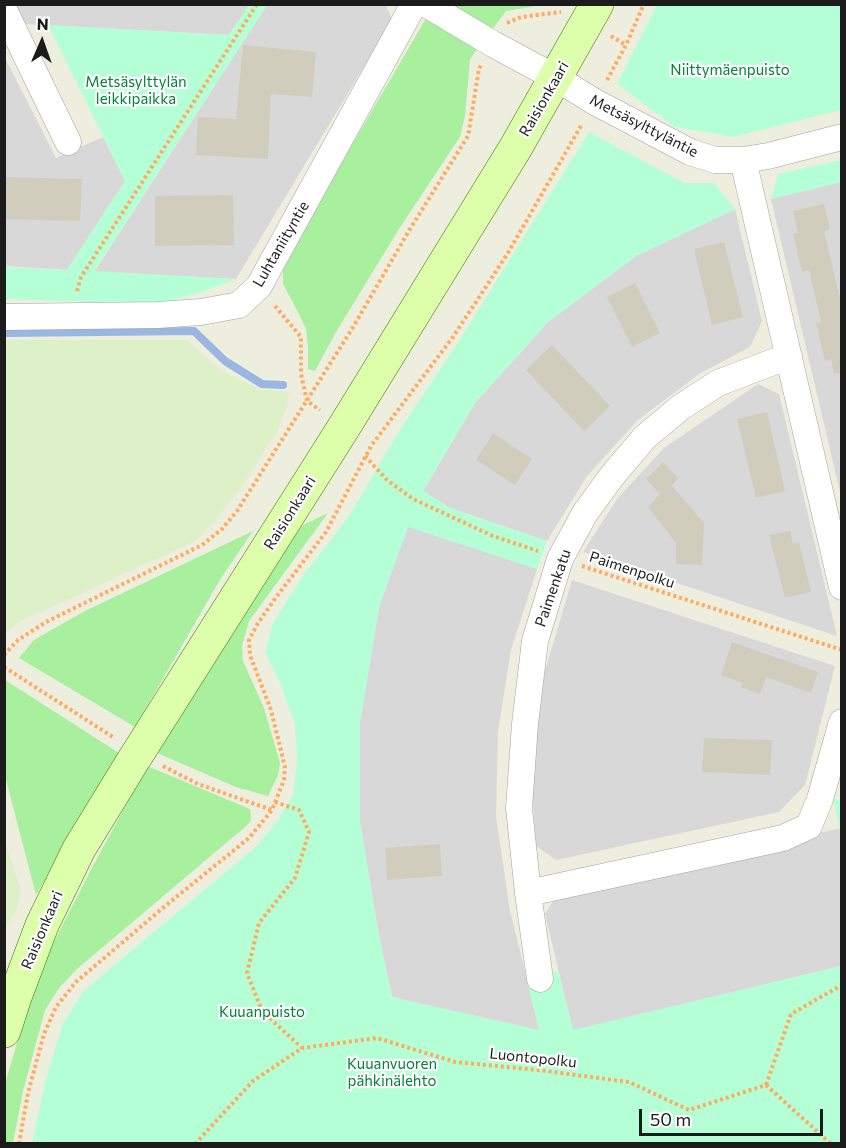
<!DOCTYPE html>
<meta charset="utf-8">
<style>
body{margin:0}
#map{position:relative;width:846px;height:1148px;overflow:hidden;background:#eeeedf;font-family:Commissioner,sans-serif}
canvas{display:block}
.frame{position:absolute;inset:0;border:6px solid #1b1b1b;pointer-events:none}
.north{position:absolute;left:12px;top:12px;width:60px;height:60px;-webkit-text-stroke:4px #fff;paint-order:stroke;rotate:2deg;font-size:16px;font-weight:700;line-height:24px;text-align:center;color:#1b1b1b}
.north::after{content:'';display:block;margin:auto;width:21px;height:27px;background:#1b1b1b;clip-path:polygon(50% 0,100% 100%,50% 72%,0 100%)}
.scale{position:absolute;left:639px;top:1109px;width:184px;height:27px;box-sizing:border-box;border:3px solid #1b1b1b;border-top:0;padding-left:8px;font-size:18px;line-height:21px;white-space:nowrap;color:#1b1b1b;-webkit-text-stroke:4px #fff;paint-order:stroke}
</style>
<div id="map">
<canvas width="846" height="1148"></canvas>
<div class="frame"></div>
<div class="north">N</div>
<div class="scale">50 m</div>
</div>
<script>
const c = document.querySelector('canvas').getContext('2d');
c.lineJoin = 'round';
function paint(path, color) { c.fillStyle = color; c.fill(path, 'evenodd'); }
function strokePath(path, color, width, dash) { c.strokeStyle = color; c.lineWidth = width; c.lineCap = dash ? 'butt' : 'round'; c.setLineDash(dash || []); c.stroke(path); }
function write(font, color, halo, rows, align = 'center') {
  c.font = font + ' Commissioner,sans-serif'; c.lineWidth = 4.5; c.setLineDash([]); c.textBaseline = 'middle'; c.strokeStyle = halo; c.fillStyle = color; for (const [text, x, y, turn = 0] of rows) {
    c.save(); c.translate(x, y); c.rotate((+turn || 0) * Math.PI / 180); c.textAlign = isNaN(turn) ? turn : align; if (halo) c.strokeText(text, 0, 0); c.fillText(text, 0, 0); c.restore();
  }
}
paint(new Path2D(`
 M12,5H249L229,35L23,24Z
 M267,5H386L392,20L236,279L94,272Z
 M4,56L56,158L103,137L125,181L67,270L5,266Z
 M841,182V496L771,199Z
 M735,209L762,321L750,347L699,374L638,420L587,476L547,541L450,508L423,491L475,403L548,322L636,256Z
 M758,384L779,394L837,636L583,552L617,499L664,448Z
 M408,526L537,569L511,650L498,731L496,816L510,911L540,1031L392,997L378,931L360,822V722L379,607Z
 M572,580L835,666L805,785L779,812L556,860L536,846L531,773L545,671Z
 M840,828L842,835L841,966L573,1031L545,914L557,895Z`), '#d9d8d8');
paint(new Path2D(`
 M5,340H187L219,369L260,390L289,391L287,407L277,432L239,490L211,526L196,541L19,622L5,634Z
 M5,841L21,891L17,909L5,929Z`), '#def0c7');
paint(new Path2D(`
 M437,4L543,5L506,11L470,59L465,116L460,137L399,229L336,332L315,371L308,369V347L306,329L297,310L283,284V263L431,10Z
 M328,513L249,621L242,646L243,661L264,708L280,763L278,775L268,796L236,787L157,753L296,534L303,525Z
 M253,531L221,578L135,727L19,658L34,640L83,612Z
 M5,680L119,753L36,895L5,776Z
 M147,766L250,809L251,821L245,827L77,969L59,988L45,1010L23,1091L13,1143L5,1144V1084L28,1005L43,963L93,866Z`), '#a8ef9e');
paint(new Path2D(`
 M249,5H267L94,271L236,279L199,293L158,304L5,299L4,267L67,270L125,181L48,25L229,35Z
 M657,5H841V110L734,137L675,127L617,84Z
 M589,132L685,183H714L735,209L636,256L548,322L475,403L423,491L450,508L547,541L537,569L408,527L379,607L360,722V822L378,931L392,997L539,1030L526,978L558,971L573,1030L841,966V1143L32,1144L45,1082L63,1023L82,993L108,970L257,846L278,820L293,795L297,760L295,724L279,680L265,653L273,623L302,577L349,516L396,436L462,336Z
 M841,160V182L771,199L778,174Z
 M833,798L841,800V835Z`), '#b5ffd6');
strokePath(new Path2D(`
 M4,333L194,331L225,361L262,384L283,385`), '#9ab7e1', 8);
paint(new Path2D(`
 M243,45L316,52L312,97L271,94L268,159L196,155L198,117L236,119Z
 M4,177L82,179L80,221L4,219Z
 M233,195L234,245L155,246V196Z
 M824,204L830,229L824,231L839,295L842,294V373L834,374L831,359L825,361L816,323L821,322L809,270L802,272L793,234L798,233L793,211Z
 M724,242L743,317L712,325L694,249Z
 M635,283L660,333L632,347L607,297Z
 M552,345L610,406L584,431L526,370Z
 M767,412L785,491L756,498L737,419Z
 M493,433L532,459L515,485L476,460Z
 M663,462L678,478L672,486L704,523L702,565L676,564V543L648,507L660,494L646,479Z
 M790,531L793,544L799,542L811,592L785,598L769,535Z
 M732,642L818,672L811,693L766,677L760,694L741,687L743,683L721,675Z
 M704,738L772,740L770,775L702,772Z
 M440,844L442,876L387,880L385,848Z`), '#d1cdbc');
const street = new Path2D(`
 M426,4L493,44L556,78L595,102L690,152L715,160H743L768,156L842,137
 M4,10L68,142
 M743,160L842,587
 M4,317L158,315L201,312L239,305L259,286L414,4
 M528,893L783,838L809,826L820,799L842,722
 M540,979L528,893L519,808L525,724L535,641L560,559L585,513L612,476L645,437L681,407L718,383L789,356`);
const secondary = new Path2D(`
 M4,1031L15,997L42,925L79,849L131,764L344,427L516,147L597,4`);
strokePath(street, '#a2a2a2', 27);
strokePath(secondary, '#3d7400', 34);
strokePath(new Path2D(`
 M507,23L521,17L561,12
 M611,36L626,45
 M607,80L626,45L644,4
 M77,291L81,277L257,4
 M275,306L301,337V374L307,401L320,410
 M365,456L387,480L413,499L493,536L538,551
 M582,566L842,650
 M4,655L18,640L46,622L202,545L222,529L237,511L352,329L410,229L468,136L479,69L481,65
 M4,667L113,737
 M163,766L198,784L272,810
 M275,802L299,810L309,832L295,878L259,923L247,973L262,1011L302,1048
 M766,1085L791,1014L842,985
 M766,1085L831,1144
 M19,1144L28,1093L44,1034L56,1007L76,982L164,907L249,838L272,810L284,780L285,767L271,710L250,655L249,640L258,623L277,596L326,532L371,446L453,337L508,253L582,124
 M195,1144L253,1081L302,1048L377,1038L455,1062L538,1070L629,1082L689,1110L766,1085`), '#ffaa5f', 4, [3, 3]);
strokePath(street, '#fff', 26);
strokePath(secondary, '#ddffac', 33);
write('15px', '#00823a', '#fff', [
 ["Niittymäenpuisto",730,70],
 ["Metsäsylttylän",136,82],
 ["leikkipaikka",136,99],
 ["Kuuanpuisto",262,1012],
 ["Kuuanvuoren",392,1064],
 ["pähkinälehto",392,1081]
]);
write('15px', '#1b1b1b', '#fff', [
 ["Raisionkaari",544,99,-60],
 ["Metsäsylttyläntie",644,126,27],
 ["Luhtaniityntie",281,244,-60],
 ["Raisionkaari",290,513,-58],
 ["Paimenpolku",632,570,18],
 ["Paimenkatu",553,588,-71],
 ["Raisionkaari",42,930,-67],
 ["Luontopolku",533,1058,6]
]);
</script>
